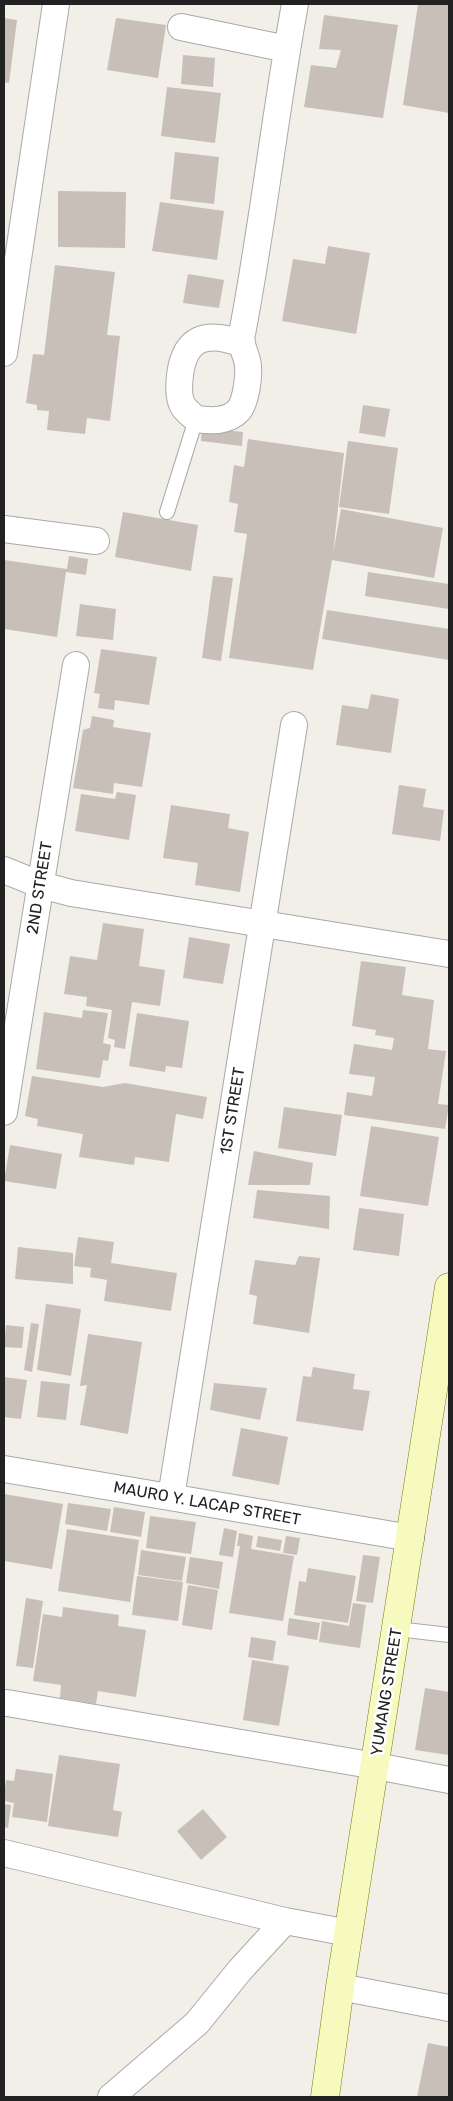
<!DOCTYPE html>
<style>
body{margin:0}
#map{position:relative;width:453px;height:2101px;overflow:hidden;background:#f2efe9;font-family:Rubik,sans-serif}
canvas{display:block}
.frame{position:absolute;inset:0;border:5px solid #222;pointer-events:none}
</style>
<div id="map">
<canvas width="453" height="2101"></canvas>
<div class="frame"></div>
</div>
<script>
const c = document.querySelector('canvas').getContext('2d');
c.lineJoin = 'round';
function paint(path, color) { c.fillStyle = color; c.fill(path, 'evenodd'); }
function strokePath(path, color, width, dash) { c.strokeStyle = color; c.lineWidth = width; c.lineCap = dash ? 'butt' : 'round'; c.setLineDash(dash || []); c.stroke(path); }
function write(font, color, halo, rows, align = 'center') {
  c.font = font + ' Rubik,sans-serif'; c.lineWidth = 5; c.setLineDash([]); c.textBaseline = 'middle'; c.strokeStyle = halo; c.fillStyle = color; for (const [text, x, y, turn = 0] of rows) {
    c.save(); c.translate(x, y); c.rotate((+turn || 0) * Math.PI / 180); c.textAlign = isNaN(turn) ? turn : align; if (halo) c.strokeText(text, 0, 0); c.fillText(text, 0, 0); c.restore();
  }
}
paint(new Path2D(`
 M418,4H449V113L403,105Z
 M324,15L398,25L383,118L304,107L311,65L336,68L341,50L319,49Z
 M4,18L17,20L9,83L4,82Z
 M116,18L166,25L158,78L107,70Z
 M183,55L215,58L213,87L181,84Z
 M167,87L221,93L215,143L161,136Z
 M175,152L219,157L214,204L170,199Z
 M58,191L126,192L125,248L58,247Z
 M160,202L224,211L217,260L152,251Z
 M328,246L370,253L356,334L282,321L293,259L325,264Z
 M55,265L115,272L107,335L120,336L110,421L87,418L85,434L47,430L49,411L37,410V405L26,403L33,354L44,355Z
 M188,274L224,280L219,308L183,303Z
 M363,405L390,409L385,437L359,433Z
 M202,428L243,432L242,446L201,441Z
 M248,439L344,453L333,554L341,509L443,528L434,578L332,560L313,670L229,658L247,534L234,532L238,504L229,502L234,465L244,467Z
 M348,441L398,448L389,514L339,507Z
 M123,512L198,525L191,571L115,557Z
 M69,556L88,559L86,575L66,572L57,637L4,629V560L67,569Z
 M368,572L449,584V609L365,596Z
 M213,576L233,578L221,661L202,658Z
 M80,604L116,609L113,640L76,636Z
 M327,610L449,629V660L322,639Z
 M101,649L157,657L149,705L115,700L114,710L98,708L100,694L94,693Z
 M371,694L399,699L391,753L336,745L342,705L368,709Z
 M92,716L114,720L113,727L151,733L142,787L114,783L113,794L73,788L83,730L90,728Z
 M399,785L426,789L423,807L444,810L440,841L392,834Z
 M117,792L136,795L129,840L75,831L81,794L115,799Z
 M171,805L230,814L228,828L249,832L240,892L195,885L198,863L163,858Z
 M103,923L144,929L139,966L165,970L160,1006L132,1002L125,1049L114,1047L115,1040L108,1038L112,1010L86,1006L87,997L64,994L70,956L97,960Z
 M189,937L230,944L223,984L183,978Z
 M361,961L406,967L402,995L434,1000L428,1049L446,1051L438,1104L449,1105L445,1129L344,1115L347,1092L372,1096L375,1077L349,1074L354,1044L392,1050L394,1038L375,1035L376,1030L352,1026Z
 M83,1010L108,1013L103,1043L111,1045L108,1061L103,1060L100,1078L36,1069L44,1012L82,1018Z
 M137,1013L189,1021L182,1068L166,1066L165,1072L129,1066Z
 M32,1076L103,1087L125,1083L207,1097L203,1119L176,1114L169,1162L135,1157L134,1165L79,1157L83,1134L37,1126L38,1119L25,1116Z
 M284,1107L342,1115L336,1156L278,1148Z
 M371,1126L439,1137L428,1206L360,1196Z
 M10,1145L62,1154L56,1189L4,1181Z
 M254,1151L313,1163L310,1185H248Z
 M257,1190L330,1196L329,1229L253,1218Z
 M359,1208L404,1214L399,1256L353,1250Z
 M78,1237L114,1242L111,1263L177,1273L171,1311L104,1301L107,1280L90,1277L91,1268L74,1266Z
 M18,1247L73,1253V1284L15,1279Z
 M299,1256L320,1258L309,1333L253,1324L257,1296L249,1294L255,1260L295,1265Z
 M46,1304L81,1309L71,1376L37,1370Z
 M31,1323L39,1324L32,1372L24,1370Z
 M6,1325L24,1327L22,1348L4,1347Z
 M88,1334L142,1342L128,1434L80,1425L87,1385L80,1386Z
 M313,1367L355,1374L353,1389L370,1391L363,1431L296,1421L303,1376L311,1377Z
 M4,1377L27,1380L21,1419L4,1417Z
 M41,1381L70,1384L66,1420L37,1417Z
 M214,1383L267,1388L260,1420L210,1410Z
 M241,1428L288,1437L279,1485L232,1476Z
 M4,1494L63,1504L52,1569L4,1561Z
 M68,1503L111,1509L107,1531L65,1524Z
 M114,1507L145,1512L141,1537L110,1532Z
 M150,1516L196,1522L191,1554L146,1548Z
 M224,1528L237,1531L233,1557L219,1555Z
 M67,1529L139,1540L130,1602L58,1591Z
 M239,1533L253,1536L251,1549L294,1556L283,1621L229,1613L240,1546H237Z
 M258,1536L282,1540L280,1551L256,1547Z
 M286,1536L300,1538L297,1555L283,1553Z
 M141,1550L186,1557L182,1581L138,1575Z
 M363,1555L380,1557L373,1603L356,1601Z
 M190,1557L223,1562L219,1589L186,1583Z
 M308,1568L356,1576L348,1623L294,1615L299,1581L306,1582Z
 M137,1576L183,1582L178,1621L132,1615Z
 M188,1585L218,1590L212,1630L182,1625Z
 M26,1598L43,1601L33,1668L16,1666Z
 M353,1603L366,1605L360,1648L319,1642L322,1621L349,1626Z
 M63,1607L119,1615L118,1626L146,1630L136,1697L98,1691L96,1704L60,1698L61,1685L33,1681L43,1614L62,1617Z
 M289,1618L320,1623L317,1640L287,1635Z
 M251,1637L276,1641L273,1661L248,1657Z
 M252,1660L289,1666L279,1726L243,1720Z
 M425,1688L449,1692V1755L415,1750Z
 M59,1755L120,1764L113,1810L122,1812L118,1837L48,1826Z
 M16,1769L53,1774L47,1822L12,1817L14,1803L4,1801V1795L6,1780L14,1781Z
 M4,1804L11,1805L8,1828L4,1827Z
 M203,1809L227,1837L201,1860L177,1831Z
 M428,2043L449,2047V2097H417Z`), '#c7bfb8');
const service = new Path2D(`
 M167,512L196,419
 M397,1629L449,1635`);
const minor = new Path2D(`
 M181,27L287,49
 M240,343C206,331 185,337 180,375C179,384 178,398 183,406C186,411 192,415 196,419C211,421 228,422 239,410C246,401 249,377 248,366C247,353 239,346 242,334C263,224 275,113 295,4
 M4,353L56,4
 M4,529L96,541
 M4,870L41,885L71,893L449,954
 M4,1112L76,665
 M4,1469L411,1538
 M171,1497L294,725
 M7,1703L376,1766L449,1780
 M4,1853L285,1921L349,1933
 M340,1987L449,2008
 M111,2097L197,2023L240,1970L285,1921`);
const secondary = new Path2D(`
 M325,2097L340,1987L449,1287`);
strokePath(service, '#a9a9a9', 16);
strokePath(minor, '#a9a9a9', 28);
strokePath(secondary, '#707d05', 29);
strokePath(service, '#fff', 14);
strokePath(minor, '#fff', 26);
strokePath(secondary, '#f7fabf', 28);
write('16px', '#222', '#fff', [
 ["2ND STREET",40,888,-81],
 ["1ST STREET",233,1111,-81],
 ["MAURO Y. LACAP STREET",207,1504,10],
 ["YUMANG STREET",387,1692,-81]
]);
</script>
